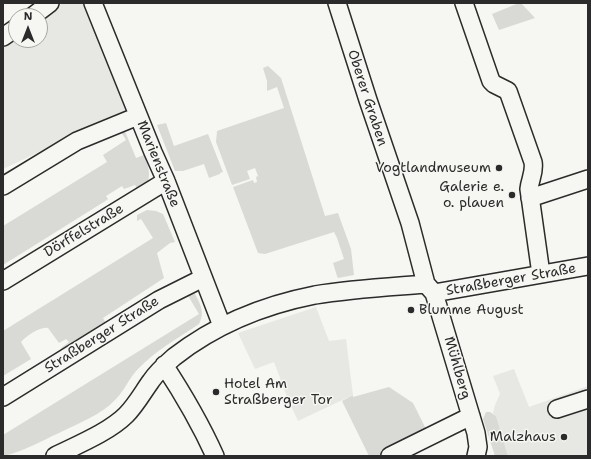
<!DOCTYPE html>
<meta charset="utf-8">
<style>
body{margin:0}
#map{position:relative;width:591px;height:459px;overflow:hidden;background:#f6f6f2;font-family:"Shantell Sans",sans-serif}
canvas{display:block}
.frame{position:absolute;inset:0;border:4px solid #2b2b2b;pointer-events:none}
.north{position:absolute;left:8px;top:8px;width:40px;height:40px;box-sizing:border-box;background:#f6f6f2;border:1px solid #a5a5a2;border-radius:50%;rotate:0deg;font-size:11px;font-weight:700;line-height:16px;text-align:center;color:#2b2b2b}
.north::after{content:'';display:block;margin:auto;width:14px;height:18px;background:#2b2b2b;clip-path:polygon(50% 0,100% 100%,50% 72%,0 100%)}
</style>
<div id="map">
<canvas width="591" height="459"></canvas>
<div class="frame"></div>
<div class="north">N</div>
</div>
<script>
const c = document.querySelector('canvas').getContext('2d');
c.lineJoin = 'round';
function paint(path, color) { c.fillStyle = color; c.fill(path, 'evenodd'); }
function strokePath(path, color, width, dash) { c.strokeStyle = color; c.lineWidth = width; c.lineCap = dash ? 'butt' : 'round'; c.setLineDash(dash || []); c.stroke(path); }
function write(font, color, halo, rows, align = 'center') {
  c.font = font + ' "Shantell Sans",sans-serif'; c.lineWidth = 3; c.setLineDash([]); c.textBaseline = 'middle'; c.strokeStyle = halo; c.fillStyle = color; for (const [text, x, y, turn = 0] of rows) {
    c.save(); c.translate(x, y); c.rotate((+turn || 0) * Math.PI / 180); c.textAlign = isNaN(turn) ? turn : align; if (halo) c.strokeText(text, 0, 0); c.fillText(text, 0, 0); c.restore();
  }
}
paint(new Path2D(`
 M63,3H85L131,118L75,135L3,169V46L16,37V40H40V20Z
 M316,307L329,341L346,339L353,395L298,421L287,397L274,362L255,369L238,333Z
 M514,369L529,407L588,386V456H508L496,416L493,413L495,405L500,394L493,376Z`), '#e7e7e3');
paint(new Path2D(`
 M519,3H521L535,18L499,30L492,14Z
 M268,66L281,78L325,216L338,213L351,249L354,275L338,278L337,276L333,263L344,259L337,238L334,232L265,254L258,253L233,187L253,180L254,183L257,182L256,177L258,176L255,168L247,171L250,179L232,185L216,142L217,131L284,108L277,87L267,91V81L263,68Z
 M166,123L174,146L208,134L223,172L220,173V174L209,178L204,164L183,171H175L157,125Z
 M118,127L124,129L136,158L144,155C150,168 153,184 139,192L135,185L124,189L122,186L106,196L108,199L107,200L3,265V226L107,162L103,155L126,140Z
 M147,210L156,211L163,214L175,242L170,243L157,253L164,278L103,318L109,328L65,355L61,348L69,342L66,339L59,343L48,328C41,326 26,336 21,342L31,359L3,376V331L153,238L141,219L137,221V215Z
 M193,290C199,302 206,311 199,324C178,338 155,351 138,369C129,378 125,390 116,399C101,415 79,423 59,433C41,441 23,452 3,456V435L199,314L187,294Z
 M389,387L413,403L427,431L377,456H369L342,401L353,395V397Z
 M486,412H490L496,416L508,456H495L483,419Z`), '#d9d9d5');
const minor = new Path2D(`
 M93,3L153,152L166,181L222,326
 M337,3L368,100L410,223L426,284L434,293L476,433L478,447L476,456
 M464,3L491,81L494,84L508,91L533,162C535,172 530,179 529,189L541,274
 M33,16L50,3
 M3,37L16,28
 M3,186L77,141L138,116
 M530,198L588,179
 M3,281L166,181
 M434,293L588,266
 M164,365C183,394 201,425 215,456
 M3,397L159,300L203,278
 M557,409L588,399
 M55,456C77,445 109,432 126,415C136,405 143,392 151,381C157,372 166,364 174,357C215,325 264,305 315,295C351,289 389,287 426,284
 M390,456L471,416`);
strokePath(minor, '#2b2b2b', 20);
strokePath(minor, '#f6f6f2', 17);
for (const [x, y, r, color] of [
 [499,168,4,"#2b2b2b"],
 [512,195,4,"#2b2b2b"],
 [411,310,4,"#2b2b2b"],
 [216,392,4,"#2b2b2b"],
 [564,437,4,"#2b2b2b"]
]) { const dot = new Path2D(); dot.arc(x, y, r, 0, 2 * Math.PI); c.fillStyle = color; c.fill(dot); strokePath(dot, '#f6f6f2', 1.5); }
write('14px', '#2b2b2b', '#f6f6f2', [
 ["Oberer Graben",367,98,72],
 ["Marienstraße",158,164,68],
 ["Dörffelstraße",84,231,-31],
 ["Straßberger Straße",511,280,-10],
 ["Straßberger Straße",102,335,-32],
 ["Mühlberg",457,368,74]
]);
write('14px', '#2b2b2b', '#f6f6f2', [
 ["Vogtlandmuseum",491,168],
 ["Galerie e.",504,187],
 ["o. plauen",504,203],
 ["Blumme August",419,310,"left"],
 ["Hotel Am",224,384,"left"],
 ["Straßberger Tor",224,400,"left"],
 ["Malzhaus",556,437]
], 'right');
</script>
